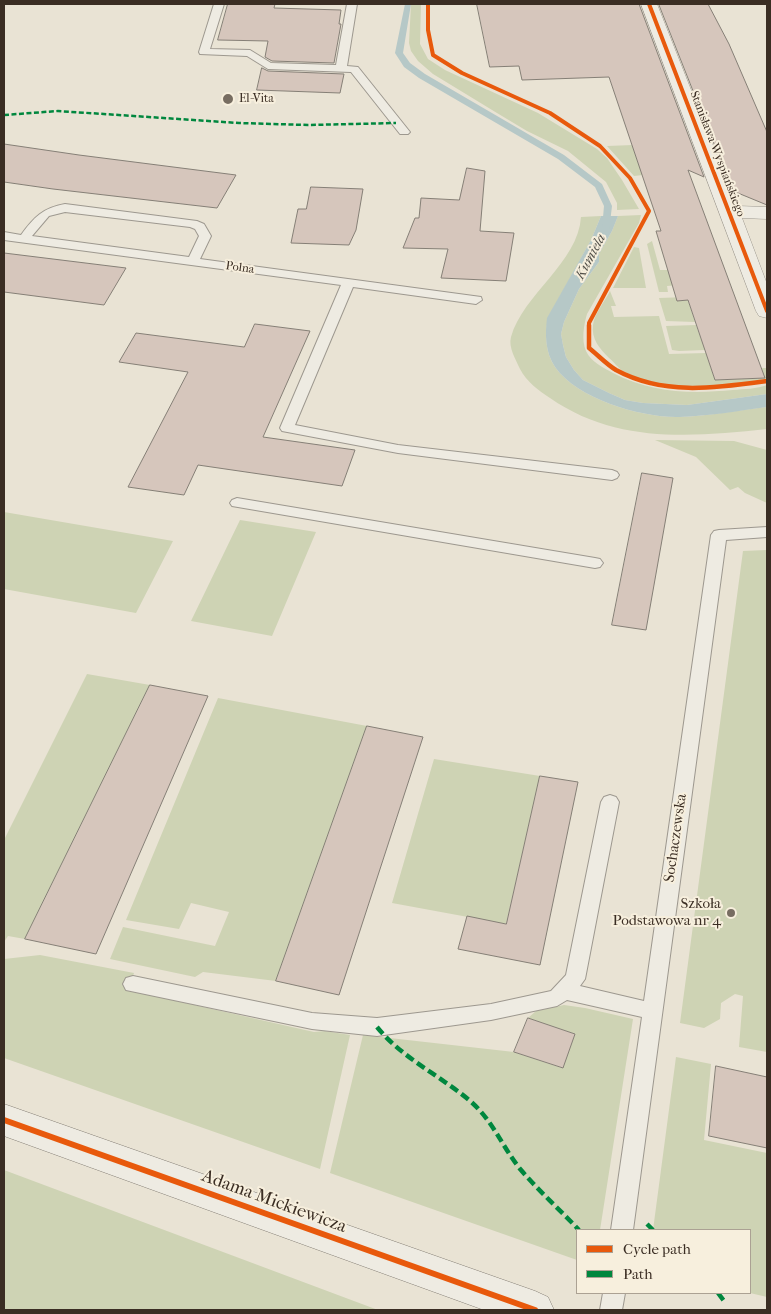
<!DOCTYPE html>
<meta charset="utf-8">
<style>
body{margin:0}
#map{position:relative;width:771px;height:1314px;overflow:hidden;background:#e9e3d4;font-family:"IM FELL French Canon",serif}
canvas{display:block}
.frame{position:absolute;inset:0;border:5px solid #3a2d23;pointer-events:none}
.legend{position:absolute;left:576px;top:1229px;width:175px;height:65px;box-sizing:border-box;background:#f7efdd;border:1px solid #aba193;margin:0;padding:6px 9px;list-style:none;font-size:15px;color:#3a2d23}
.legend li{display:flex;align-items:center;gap:10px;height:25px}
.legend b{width:25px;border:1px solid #aba193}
</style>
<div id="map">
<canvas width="771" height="1314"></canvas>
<div class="frame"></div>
<ul class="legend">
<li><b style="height:6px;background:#e8590c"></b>Cycle path</li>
<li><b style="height:6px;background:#00873e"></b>Path</li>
</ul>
</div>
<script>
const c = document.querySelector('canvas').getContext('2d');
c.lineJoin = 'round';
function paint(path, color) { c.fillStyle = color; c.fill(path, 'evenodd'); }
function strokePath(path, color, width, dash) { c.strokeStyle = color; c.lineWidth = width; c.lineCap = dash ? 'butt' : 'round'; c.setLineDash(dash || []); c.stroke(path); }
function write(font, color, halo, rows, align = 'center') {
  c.font = font + ' "IM FELL French Canon",serif'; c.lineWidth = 4; c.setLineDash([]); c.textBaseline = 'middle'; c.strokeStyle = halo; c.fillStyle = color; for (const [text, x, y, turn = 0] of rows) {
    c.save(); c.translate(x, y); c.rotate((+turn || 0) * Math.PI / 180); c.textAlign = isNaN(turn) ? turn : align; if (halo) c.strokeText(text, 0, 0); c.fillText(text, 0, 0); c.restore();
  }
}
paint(new Path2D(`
 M411,4H421L420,44L428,59L445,70L538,113L597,149L607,158L622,180L639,209L617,210V203L606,182L568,151L527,131L497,113L433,74L418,61L411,51L409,43Z
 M633,145L643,175L634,176L607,146Z
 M641,215L639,223L587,314C584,324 581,340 586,351C591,362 604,368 613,373C652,393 690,394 733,390C744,389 757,389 767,385V394L687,405L643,403L625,400L609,393L583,380L574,370L566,357L563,345L561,334L564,322L579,289L599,262V254L612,231L618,216Z
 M601,216L591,240L548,318C545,335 545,352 555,367C577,399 642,418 679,417C709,416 738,410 767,407V429C692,437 616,444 550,398C538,390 527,382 520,369C516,360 508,347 511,337C523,294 578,263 581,217Z
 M652,241L660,270H671L679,285L667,286L668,292H659L647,244Z
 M634,247L639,248L646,288H613Z
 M610,291L616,306H611L614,317L659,316L669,354L706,353L715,380L764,378L761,368H767V379C722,386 666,395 623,371C618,368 614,362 609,358C600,349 591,339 593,325C594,314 605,301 610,291Z
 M687,297L695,322L666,321L659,298Z
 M696,325L705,350L679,351L672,350L666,326Z
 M655,440L734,441L767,450V503L745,493L738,487L730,490L696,457Z
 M4,512L173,541L136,613L4,589Z
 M240,520L316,532L272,636L191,621Z
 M767,550V1052L739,1047L743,996L735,994L721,1003L720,1019L704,1028L680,1023L743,551Z
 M87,674L150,685L25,939L8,936L4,942V840Z
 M218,698L367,726L276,981L203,972L195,977L110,959L123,927L215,946L229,912L191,903L179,929L126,920Z
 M434,759L540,776L506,924L392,903Z
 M40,955L134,973L128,990L314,1032L325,1031L350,1035L320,1169L4,1058V959Z
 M564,1005L585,1008L633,1019L600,1230H577V1260L330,1173L363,1035L514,1052L562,1068L575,1034L528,1018L536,1011Z
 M676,1057L711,1064L704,1140L767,1153V1297L750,1293V1230H653Z
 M4,1170L378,1310H4Z`), '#ced3b4');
paint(new Path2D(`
 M601,216H618L612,231L599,254V262L579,289L564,322L561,334L563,345L566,357L574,370L583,380L609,393L625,400L643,403L687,405L767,394V407C738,411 709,416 679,417C642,418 577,399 555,367C545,352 545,335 547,318L591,240Z`), '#b6c8c7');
paint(new Path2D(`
 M405,4H411L403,53L410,63L425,74L564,155L602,184L612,206L609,231L606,232L602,229L604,206L595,187L558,159L419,78L404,67L395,53Z`), '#b6c8c7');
const building = new Path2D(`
 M228,4H275L274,8L341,10L339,24H341L334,63L272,61L265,57L268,41L218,40Z
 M477,4H639L704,177L688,170L765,378L715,380L688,300L677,301L656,231H661L609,77L522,80L519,66L490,67Z
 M659,4H708L729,44L767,132V205L733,191Z
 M262,68L268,71L344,74L340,93L257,90Z
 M4,144L79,155L236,175L217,208L53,189L4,182Z
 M467,168L485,171L480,231L514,233L506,281L441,278L448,249L403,248L415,218H419L421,198L459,200Z
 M311,187L363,189L356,230L349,245L291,243L298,209H306Z
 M4,253L126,268L104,305L4,292Z
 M255,324L310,331L263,437L355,450L342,486L198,465L184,495L128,487L188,372L119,362L136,333L244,347Z
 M642,473L673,478L646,630L612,625Z
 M150,685L208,696L96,954L25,939Z
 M367,726L423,737L339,995L276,981Z
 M540,776L578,782L540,965L458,949L467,916L506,924Z
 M528,1018L575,1034L563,1068L514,1052Z
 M716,1066L767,1077V1148L709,1136Z`);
paint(building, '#d6c6bc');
strokePath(building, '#857f76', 1);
const lane = new Path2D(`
 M214,4H224L210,49L250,50L271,63L336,65L347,4H357L347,66L358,67L410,132L408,134H400L351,72L268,69L247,56L200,54L199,52Z
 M65,204L197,221L204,224L211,236L200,259L481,297L482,300L476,304L353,287L295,425L398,445L612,470L617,472L619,475L617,478L612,480L398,453L282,431L280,428L341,285L4,240V232L21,235C34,217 43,208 65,204ZM65,212L190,227L195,229L199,236L189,257L32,236L49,216Z
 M237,498L595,558L600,559L603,563L600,567L595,568L232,506L230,503L232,500Z
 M767,527V537L726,540L633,1230H611L642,1017L567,1000L557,1006L491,1020L377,1036L312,1029L126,990L123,984L126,978L133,976L312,1013L377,1018L491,1004L551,991L566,975L601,802L604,797L610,795L616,797L619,802L585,979L580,986L644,1001L711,535L714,531L719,530Z
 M603,1293H625L622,1310H600Z`);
const street = new Path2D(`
 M641,4H657L737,206L767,207V219L742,218L767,284V318L759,316L756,311Z`);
const secondary = new Path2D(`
 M4,1104L535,1291L548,1297L554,1310H484L4,1136Z`);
strokePath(lane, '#9d988f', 2);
strokePath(street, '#9d988f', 1);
strokePath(secondary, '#857f76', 1);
paint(lane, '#eeebe2');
paint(street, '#eeebe2');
paint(secondary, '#eeebe2');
strokePath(new Path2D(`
 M4,115L58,111L239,123L308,125L396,123`), '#00873e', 2.5, [5, 2.5]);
strokePath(new Path2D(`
 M377,1027C402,1058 439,1075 469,1100C493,1120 502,1147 521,1170C539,1191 560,1210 579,1230
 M647,1224L653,1230
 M718,1293L724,1301`), '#00873e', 4.5, [9, 4.5]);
strokePath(new Path2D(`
 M428,4V30L433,55L462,73L550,113L600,146L630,178L649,211L589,323V326
 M649,4L767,311`), '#e8590c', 4);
strokePath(new Path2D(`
 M589,325V348C598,355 606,364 616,370C664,396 716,388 767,381`), '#e8590c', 4.5);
strokePath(new Path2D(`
 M4,1120L535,1310`), '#e8590c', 6);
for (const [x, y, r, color] of [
 [228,99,6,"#776d61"],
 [731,913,5,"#776d61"]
]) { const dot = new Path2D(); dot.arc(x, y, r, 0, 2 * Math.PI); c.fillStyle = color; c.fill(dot); strokePath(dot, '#f7efdd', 2); }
write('12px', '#3a2d23', '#f7efdd', [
 ["El-Vita",239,99]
], 'left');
write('12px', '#3a2d23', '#f7efdd', [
 ["Stanisława Wyspiańskiego",717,154,69],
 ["Polna",240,268,8]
]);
write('italic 14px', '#54514a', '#f7efdd', [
 ["Kumiela",591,257,-62]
]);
write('15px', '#3a2d23', '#f7efdd', [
 ["Sochaczewska",676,838,-82]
]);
write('15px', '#3a2d23', '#f7efdd', [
 ["Szkoła",721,904],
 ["Podstawowa nr 4",721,921]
], 'right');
write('18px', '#3a2d23', '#f7efdd', [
 ["Adama Mickiewicza",274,1202,20]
]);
</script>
